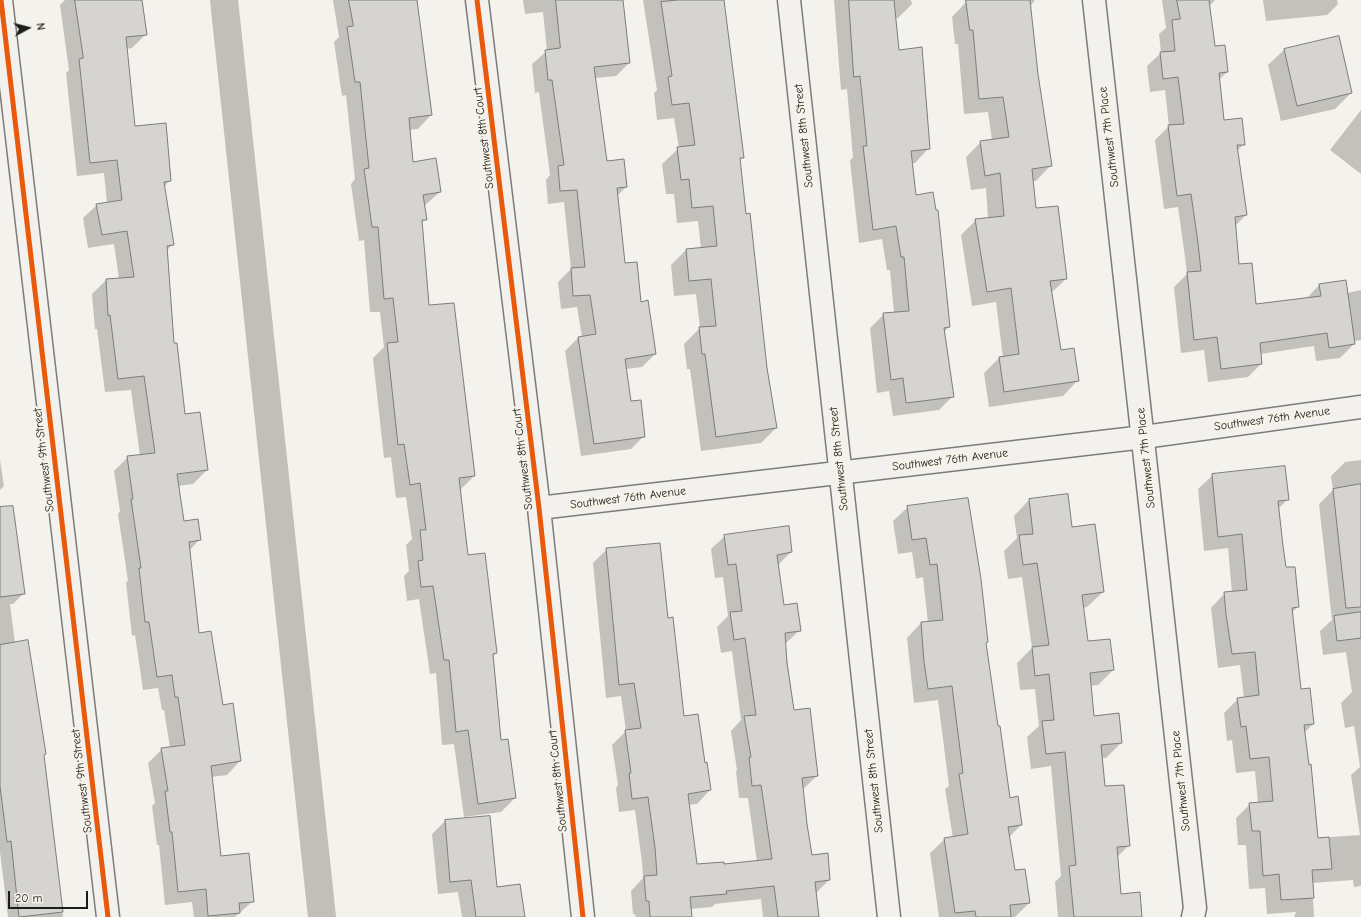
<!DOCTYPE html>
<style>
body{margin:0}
#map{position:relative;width:1361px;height:917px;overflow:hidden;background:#f4f2ec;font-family:"Comic Neue",sans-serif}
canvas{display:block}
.north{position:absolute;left:8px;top:8px;width:40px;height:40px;-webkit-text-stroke:3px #f7f3e8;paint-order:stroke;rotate:83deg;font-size:11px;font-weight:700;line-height:16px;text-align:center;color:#1c1c1c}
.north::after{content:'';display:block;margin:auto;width:14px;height:18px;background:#1c1c1c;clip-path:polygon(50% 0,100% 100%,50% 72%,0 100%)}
.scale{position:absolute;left:8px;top:891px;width:80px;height:18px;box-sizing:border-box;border:2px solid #1c1c1c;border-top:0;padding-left:5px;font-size:12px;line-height:14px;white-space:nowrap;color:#1c1c1c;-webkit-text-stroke:3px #f7f3e8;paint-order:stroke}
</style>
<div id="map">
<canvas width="1361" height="917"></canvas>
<div class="north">N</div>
<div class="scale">20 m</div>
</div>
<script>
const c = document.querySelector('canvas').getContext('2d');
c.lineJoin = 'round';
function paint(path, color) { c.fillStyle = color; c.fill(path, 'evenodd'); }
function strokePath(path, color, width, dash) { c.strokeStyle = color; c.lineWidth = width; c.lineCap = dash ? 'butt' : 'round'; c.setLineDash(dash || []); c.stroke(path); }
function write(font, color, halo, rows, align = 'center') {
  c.font = font + ' "Comic Neue",sans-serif'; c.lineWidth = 4; c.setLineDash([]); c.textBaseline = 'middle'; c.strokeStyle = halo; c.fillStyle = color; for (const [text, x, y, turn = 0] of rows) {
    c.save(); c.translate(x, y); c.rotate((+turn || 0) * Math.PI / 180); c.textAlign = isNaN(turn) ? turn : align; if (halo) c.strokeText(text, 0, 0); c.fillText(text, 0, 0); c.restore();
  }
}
paint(new Path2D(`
 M65,0H141L146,34L132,48L126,49L134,127L170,180L164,187L173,244L166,251L173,344L184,415L207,470L193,484L178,486L183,522L200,539L189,551L198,634L222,706L232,704L240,761L227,775L211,777L220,857L253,901L235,917H194L192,902L165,905L159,845H157L152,806L155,803L148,763L162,749L170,748L164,710H162L158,688L143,690L135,635L132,636L126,582L128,581L118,514L120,511L114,471L128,457L140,456L131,390L105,392L97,329H95L92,294L106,280L119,279L114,244L88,248L83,218L97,205L107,203L104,173L77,176L66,73L69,70L60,5Z
 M333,0H416L431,115L418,129L409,130L413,163L440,192L424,206L425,219L421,224L428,306L474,476L460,490L467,556L496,653L492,657L500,741L515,798L501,812L464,817L454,744L442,745L436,673L430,674L419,599L407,601L404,576L409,571L406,545L412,539L406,497L396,498L391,457L384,458L373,358L384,347L380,312H370L364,240L359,241L351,184L355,179L346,95L342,96L334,42L339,37Z
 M523,0H598L629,63L616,76L595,78L607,162L626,187L617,196L625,264L640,303L655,354L642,367L626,369L630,402L644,436L631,449L581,456L565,351L578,338L582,337L577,307L561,309L558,282L571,269L564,202L548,204L546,180L550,175L539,92L535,93L532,64L547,51L543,12L525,14Z
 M643,0H723L743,157L739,161L745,215L776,428L761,443L701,451L690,369H687L684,344L700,328L696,294L674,296L671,265L686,250L701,249L698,221L677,223L674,194H666L662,164L679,148L674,118L657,120L654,93L657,90Z
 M834,0H911L912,4L898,18H895L898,51L928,149L915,163H912L915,196L949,327L944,332L953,396L939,410L893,416L889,391L877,393L870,328L884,314L894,313L890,270H887L882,239L859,243L850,161L853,157L847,89L841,90Z
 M968,0H1035L1030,7L1037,74L1051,165L1036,181H1032L1035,209L1066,279L1051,293L1060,351L1078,380L1063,396L989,407L984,373L999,358H1003L996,302L972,306L961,235L976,220L988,219L986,188L971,190L966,157L981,142L992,140L988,112L964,114L958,44H955L952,17Z
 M1162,0H1215L1209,6L1214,47L1227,72L1219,80L1223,121L1244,144L1237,151L1246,215L1235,226L1238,265L1255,305L1306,299L1319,285L1347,293L1361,290V340L1354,341V344L1340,358L1316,361L1314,346L1260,354L1261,364L1248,377L1208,382L1204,350L1181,353L1174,287L1187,274L1185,257L1178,207L1164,209L1155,140L1169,126L1165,90L1150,92L1147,66L1161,53L1159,34L1166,28Z
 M1263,0H1337L1338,4L1327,15L1266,21Z
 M1284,50L1351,93L1335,109L1281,121L1268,65Z
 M1361,110V174L1330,150Z
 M0,460L4,486L0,490Z
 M1361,460V886L1354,887L1353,880L1312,883L1314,917H1294L1296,912L1267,914L1265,888L1249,889L1246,845H1238L1236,818L1250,804L1258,803L1255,771L1236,773L1232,740L1227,741L1224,713L1238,699L1244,698L1240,665L1218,668L1211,608L1225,593H1232L1228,548L1204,551L1198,489L1213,475L1288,499L1278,509L1285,568L1298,607L1291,613L1300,690L1313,724L1304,733L1317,838L1360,835L1351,775L1360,767L1354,726L1345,728L1341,703L1352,692L1346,652L1323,655L1320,631L1332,620L1319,504L1333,490L1331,476L1345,462Z
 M967,499L985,643L1009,799L1021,825L1009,837L1014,871L1029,903L1015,917H939L930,853L945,839L953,838L945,789L949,786L938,700L914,703L907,638L921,623H928L923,577L916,579L912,552L898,554L893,521L908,507Z
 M1029,500L1072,528L1103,592L1087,607L1082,608L1087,642L1113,670L1098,685L1090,686L1093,717L1121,743L1106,758H1101L1104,787L1129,845L1117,857L1120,895L1141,917H1058L1055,882L1061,876L1051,766L1031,769L1027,737L1039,726L1035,689L1020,690L1017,663L1032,648L1022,577L1008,579L1004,551L1017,538L1014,516Z
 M725,536L791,552L778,565L783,606L800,630L785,644L794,711L809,709L814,746L817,776L803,789L811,856L829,880L816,893L818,917H763L761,899L715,904L712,907L690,909L691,917H636L635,914H633L631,891L643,878L642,862L635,810L619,812L616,788L618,785L612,745L626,731L621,696L606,698L593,563L607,549L667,619L683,717L704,764L710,790L697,804L688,805L696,865H723L757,862L748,798H739L736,772L737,770L731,731L741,720L732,651L721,653L717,627L728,616L723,577L715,578L711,549Z
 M0,539L24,593L13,604H10L15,643L43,756L63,917H8L0,852Z
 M445,821L496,888L524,917H462L458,892L438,894L432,834Z`), '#0003');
strokePath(new Path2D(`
 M224,0L322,917`), '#c2bfb8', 28);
const building = new Path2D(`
 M75,0H142L147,35L126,37L135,126L166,123L171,181L164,182L174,245L167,246L174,343H177L185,414L200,412L208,470L177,474L184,521L198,519L201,540L189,542L199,633L211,631L223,705L233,703L241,761L211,766L221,856L249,853L254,902L239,903L240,913L208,916L206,889L178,892L172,832H170L165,791H168L161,748L185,745L178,697H175L172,675L157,677L149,622H145L139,568H141L131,499H133L127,456L155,453L144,376L118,379L110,315L108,316L106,279L134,277L127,231L102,235L96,204L122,200L117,160L90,163L79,59L83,58Z
 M349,0H417L432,115L409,118L413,162L436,158L441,192L423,195L427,220H422L429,305L454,303L475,476L459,478L468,555L485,553L497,653L493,654L501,740L508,739L516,798L478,804L468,730L456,732L449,660H444L433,586L421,587L418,561L423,560L420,530H426L420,483L410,485L404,444L398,445L387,343L398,342L393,298L384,299L378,227H372L364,169L369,168L360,82H355L347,27L353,26Z
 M556,0H623L630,63L594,67L607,161L624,159L627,187L617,188L625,263L637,262L641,302L648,300L656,354L625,359L631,401L641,400L645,437L594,444L578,337L596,334L590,295L573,296L571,268L585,267L577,190L560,191L558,166L564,165L552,80H548L545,50L560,48Z
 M678,0H724L744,158H740L746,214L750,213L767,368L777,428L716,437L705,354H702L699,327L716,326L711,279L689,281L686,249L717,246L713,206L692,208L689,179L681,180L677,147L695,145L689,103L672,105L668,77L672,76L661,2Z
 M849,0H894L899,50L922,47L930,149L911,151L916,195L933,192L936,210H938L950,327L944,328L954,397L906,403L903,378L891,380L883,313L909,311L904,257H901L896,226L873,230L863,146H867L860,76L854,77Z
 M966,0H1030L1038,74L1052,166L1032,169L1036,208L1058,206L1067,279L1050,281L1061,350L1074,348L1079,381L1004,392L999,357L1019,354L1011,288L987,292L975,219L1004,216L1000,173L985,176L980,141L1009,137L1003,97L979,99L973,30H970Z
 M1177,0H1209L1215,46L1225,45L1228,72L1219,73L1224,120L1242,118L1245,145H1237L1247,215L1235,217L1239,264L1252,263L1256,304L1321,296L1319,284L1346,280L1355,344L1329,348L1327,333L1260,343L1262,364L1221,369L1217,337L1194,340L1187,272L1201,271L1198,243L1191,194L1177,196L1168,125L1184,124L1178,77L1163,79L1160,52L1175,51L1172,20L1180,19Z
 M1339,36L1352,93L1297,106L1284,49Z
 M1285,466L1289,500L1278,501L1283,546L1286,567H1295L1299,607L1292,608L1301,689L1310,688L1314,724L1304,725L1309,765L1311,764L1318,838L1329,837L1332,869L1312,870L1314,898L1281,900L1279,874L1263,876L1260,831H1252L1249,803L1273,801L1269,757L1250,759L1246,726L1241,727L1237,698L1259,695L1255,652L1232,654L1226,614L1224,592L1247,590L1242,534L1218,537L1212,474Z
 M1361,484V607L1346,608L1333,489Z
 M1068,494L1072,527L1095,524L1104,592L1082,595L1088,641L1110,639L1114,670L1090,673L1094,716L1119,713L1122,743L1101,745L1105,786L1124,785L1130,846L1117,847L1121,894L1140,892L1142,917H1074L1069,866L1076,865L1065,752L1046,754L1042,721L1054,720L1049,674L1035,676L1032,647L1049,645L1037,563L1023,565L1019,535L1033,534L1029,499Z
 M968,498L981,579L988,642L986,643L998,726H1000L1010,798L1018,796L1022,825L1008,827L1015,870L1025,869L1030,903L1010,905L1011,917H976L975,911L955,913L944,838L968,834L959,774L963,773L952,686L928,689L924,662L921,622L943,620L937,564L930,565L926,538L912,540L907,506Z
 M13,506L25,594L0,597V507Z
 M789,526L792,552L777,555L784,605L797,603L801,631L785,633L787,663L794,710L810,708L818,776L802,778L807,824L812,855L828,853L830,880L815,882L819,917H778L774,886L726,891L727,894L690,897L692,917H650L649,901H646L644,876L657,875L655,848L648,797L632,799L629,773H631L625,730L641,728L634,683L619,685L606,548L660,543L668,618L673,617L684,716L698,714L705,763L707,762L711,790L688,794L697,864L724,862V864L772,859L761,785L752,786L749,757H751L744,716L756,715L745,638L734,640L730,612L742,611L736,564L728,565L724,535Z
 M1361,612V638L1337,641L1334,616Z
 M28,640L46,754L44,755L63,912L19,917L11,841L7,842L0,786V645Z
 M490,816L497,887L520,884L525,917H476L471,880L450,882L445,820Z`);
paint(building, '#d5d4d0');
strokePath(building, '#7d7c7a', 1);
const minor = new Path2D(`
 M1,0L108,917
 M477,0L539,508L583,917
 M789,0L889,917
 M1094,0L1195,908L1193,917
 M539,508L1144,437L1361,407`);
strokePath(minor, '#7d7c7a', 25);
strokePath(minor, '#f2f1ed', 22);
strokePath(new Path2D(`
 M1,0L108,917
 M477,0L539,508L583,917`), '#e8590c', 5);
write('12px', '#1c1c1c', '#f7f3e8', [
 ["Southwest 8th Street",804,136,-96],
 ["Southwest 7th Place",1109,137,-97],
 ["Southwest 8th Court",484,138,-97],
 ["Southwest 76th Avenue",1272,419,-8],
 ["Southwest 7th Place",1146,458,-96],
 ["Southwest 8th Court",523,459,-97],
 ["Southwest 8th Street",839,459,-96],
 ["Southwest 9th Street",44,460,-97],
 ["Southwest 76th Avenue",950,460,-7],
 ["Southwest 76th Avenue",628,498,-7],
 ["Southwest 9th Street",82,781,-97],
 ["Southwest 8th Court",558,781,-96],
 ["Southwest 8th Street",874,781,-96],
 ["Southwest 7th Place",1181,781,-96]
]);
</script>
